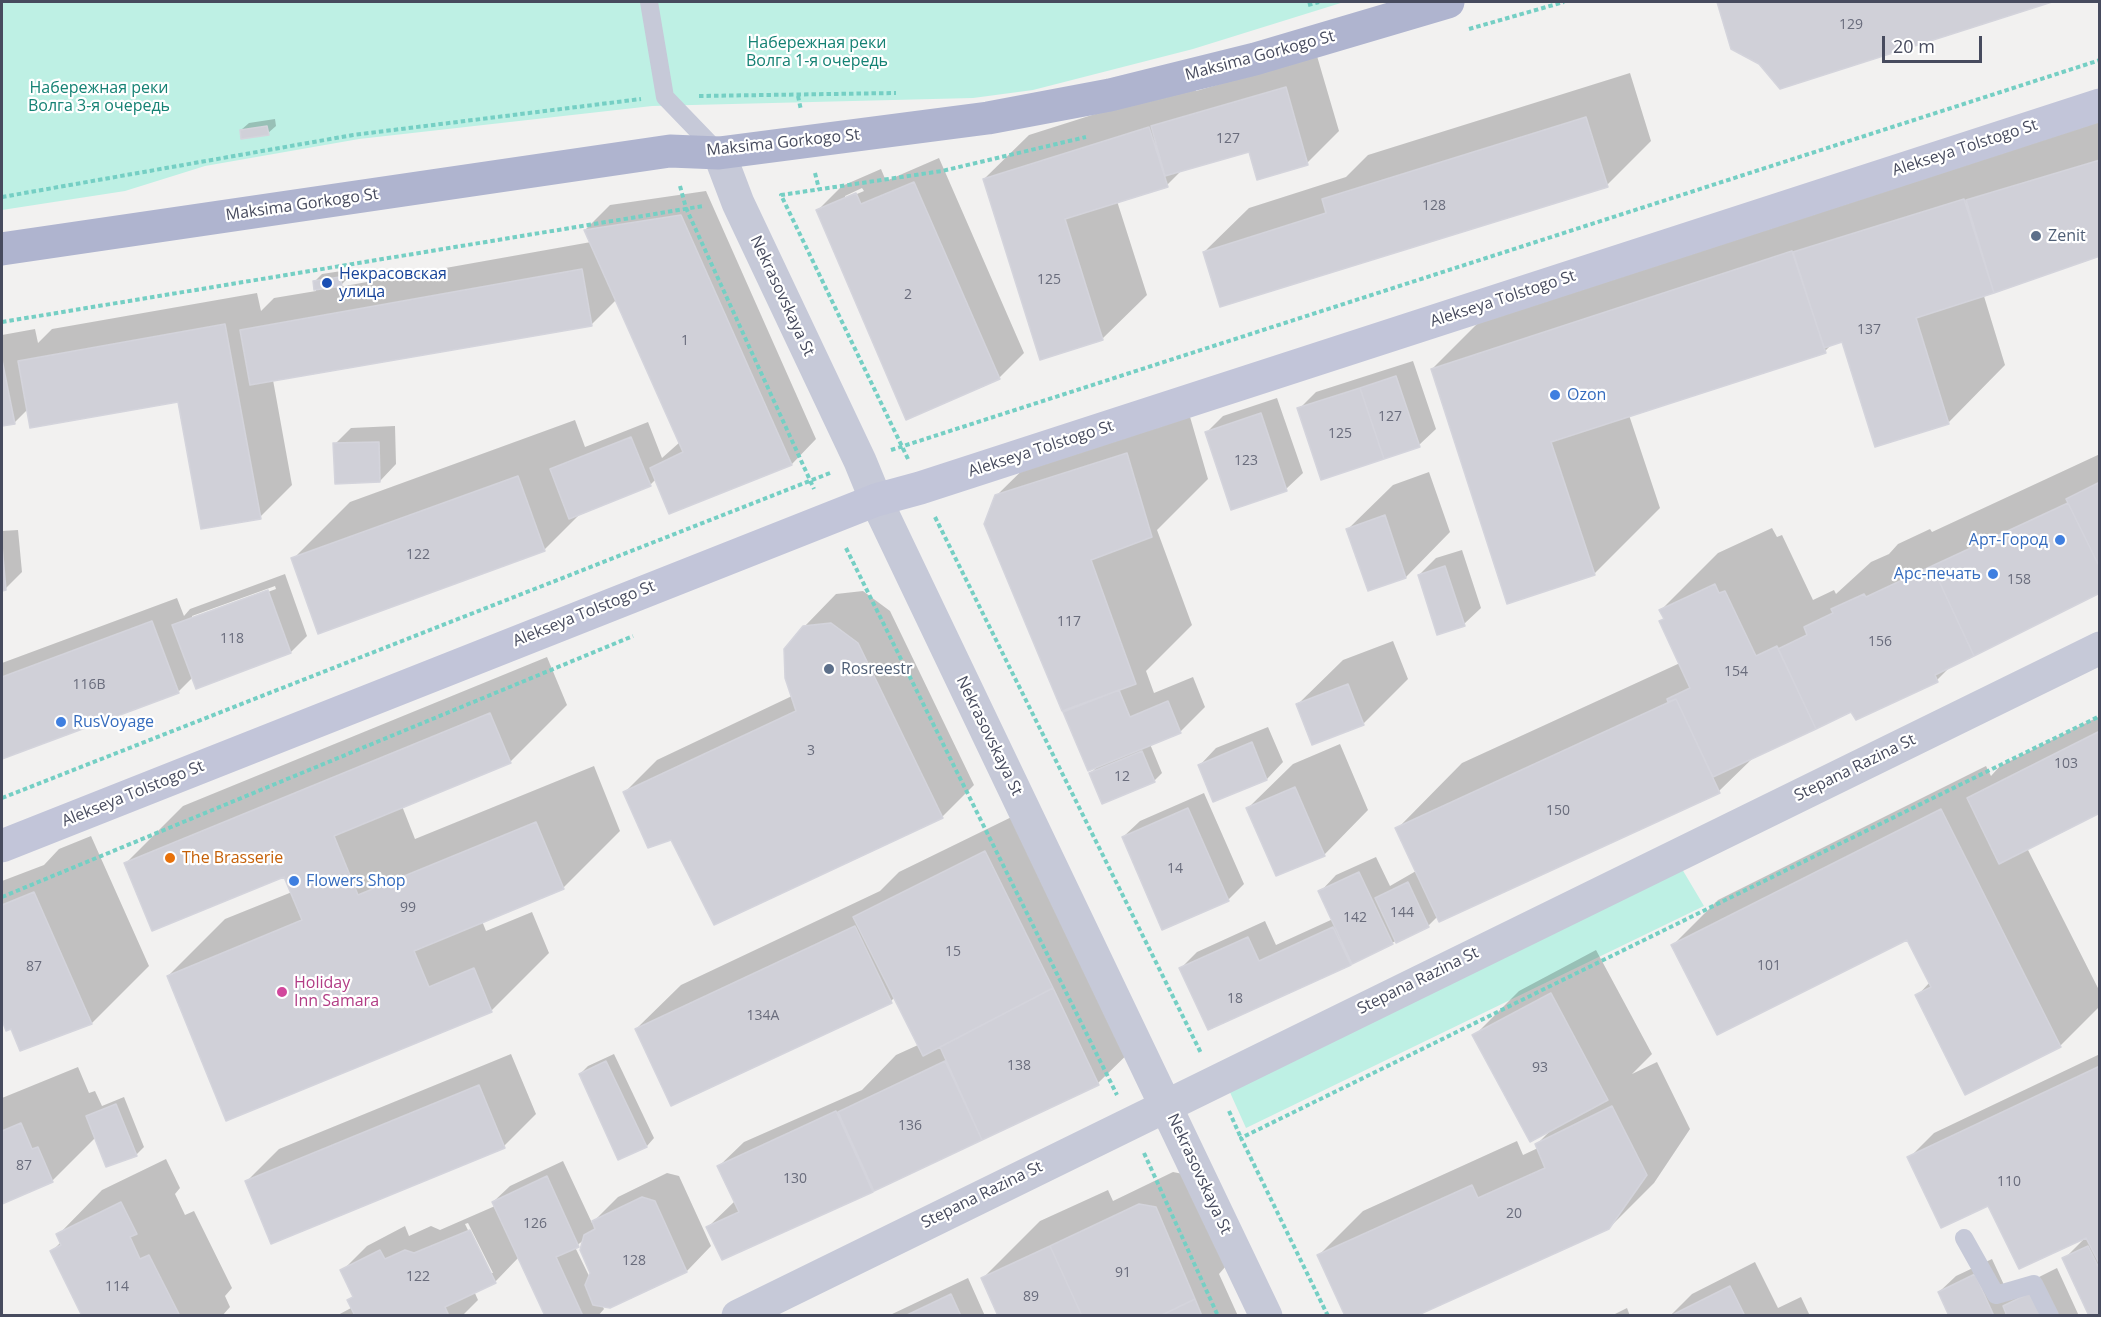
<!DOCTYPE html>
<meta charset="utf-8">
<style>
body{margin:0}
#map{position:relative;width:2101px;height:1317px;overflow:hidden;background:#f2f1f0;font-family:"Open Sans",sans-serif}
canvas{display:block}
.frame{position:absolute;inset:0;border:3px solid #474b5e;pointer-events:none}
.scale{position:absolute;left:1882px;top:36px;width:100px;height:27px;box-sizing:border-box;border:3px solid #474b5e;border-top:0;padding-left:8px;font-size:18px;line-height:21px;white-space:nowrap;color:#474b5e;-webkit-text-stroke:4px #fff;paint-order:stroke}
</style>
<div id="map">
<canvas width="2101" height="1317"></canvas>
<div class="frame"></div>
<div class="scale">20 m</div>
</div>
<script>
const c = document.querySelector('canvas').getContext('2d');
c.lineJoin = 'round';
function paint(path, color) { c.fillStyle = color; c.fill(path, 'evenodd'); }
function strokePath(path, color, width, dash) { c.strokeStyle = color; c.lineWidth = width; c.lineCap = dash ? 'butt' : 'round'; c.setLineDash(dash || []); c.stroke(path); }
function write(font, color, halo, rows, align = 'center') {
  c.font = font + ' "Open Sans",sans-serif'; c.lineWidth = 4.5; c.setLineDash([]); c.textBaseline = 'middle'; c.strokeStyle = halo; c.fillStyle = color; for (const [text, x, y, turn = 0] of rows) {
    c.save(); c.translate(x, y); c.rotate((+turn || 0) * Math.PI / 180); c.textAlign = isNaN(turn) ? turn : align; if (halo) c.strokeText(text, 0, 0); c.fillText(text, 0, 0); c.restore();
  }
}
paint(new Path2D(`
 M2,2H1344L1193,49L1033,90L973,98L652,106L359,139L205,166L125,191L2,210Z
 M1682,869L1704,906L1246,1128L1228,1088Z`), '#bef0e4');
paint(new Path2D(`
 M1718,2H2047L1781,87L1760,63L1732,48Z
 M1317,56L1339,131L1307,163L1250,150L1183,169L1167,185L1117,201L1147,295L1102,339L984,179L1029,135L1193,83L1196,91Z
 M1630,73L1651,141L1607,185L1204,252L1249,208L1346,177L1368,155Z
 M275,119L276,126L268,133L241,130L249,123Z
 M2100,121V254L1983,293L2005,365L1948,423L1843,340L1832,344L1825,351L1629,415L1660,508L1594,574L1432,369L1498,303Z
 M939,158L1024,353L999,378L817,211L842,186L881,169L886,181ZM862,188L864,191L845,199V196Z
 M706,191L816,439L792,464L669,512L656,479L650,485L583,511L544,550L293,559L350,502L575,420L585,447L648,422L662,458L680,442L617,299L592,324L273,380L292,485L260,517L179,400L28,409L14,423L2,425V335L35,329L38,343L52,329L257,293L261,311L274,298L316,291L314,282L322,274L348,270L349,277L339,287L591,242L585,230L610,205Z
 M1413,361L1436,429L1419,445L1299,409L1316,392Z
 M1184,396L1208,479L1157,530L1192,625L1146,671L1154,693L1193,677L1205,707L1180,732L1150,744L1162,773L1154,781L1091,773L1099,765L1065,713L1071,706L996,496L1054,439Z
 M1277,398L1303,473L1286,489L1206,433L1223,416Z
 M395,426L396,464L380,481L335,444L351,428Z
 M2100,454V591L1954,663L1937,680L1852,710L1755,756L1719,791L1438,916L1428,926L1209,1028L1181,968L1197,952L1265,921L1276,945L1333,919L1320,892L1336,875L1376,857L1390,886L1416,871L1397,829L1462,763L1680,663L1660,622L1665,618L1661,610L1718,553L1772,528L1777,537L1782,535L1813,600L1834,590L1836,594L1871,562L1889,554L1898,544L1930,529L1932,532Z
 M1429,472L1450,532L1406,577L1369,590L1348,529L1393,485Z
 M18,530L22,572L5,589H2V531Z
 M1462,550L1481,608L1464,624L1419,575L1436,558Z
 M285,574L307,636L291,652L193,677L178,692L2,758V663L177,598L184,616L190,609ZM275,586L276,589L192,620V616Z
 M863,591L890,611L974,785L942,817L672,838L625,792L657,760L792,696L804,627L836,594Z
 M1393,641L1408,679L1363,724L1298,704L1343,660Z
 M547,657L567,705L510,762L402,806L415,839L594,766L620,831L563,888L482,921L486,931L532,912L549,953L492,1010L227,1119L168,976L225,919L292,892L285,875L126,863L183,806Z
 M2100,716V812L2027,848L2100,992V1006L2060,1046L1917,996L1930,982L1908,938L1673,945L1718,900L1986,766L1991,776L2000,766Z
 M1268,727L1283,762L1267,779L1200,765L1216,748Z
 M1340,744L1368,810L1324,855L1248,808L1293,764Z
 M1204,793L1244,884L1228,900L1123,837L1140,821Z
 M1030,808L1143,1039L1098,1083L872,1190L708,1227L735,1201L719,1166L744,1142L862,1090L896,1055L918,1045L895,997L891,1001L636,1029L681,985L880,891L899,872Z
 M91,836L149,966L92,1023L7,1029L2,1016V881L44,865L59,849Z
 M1596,950L1652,1054L1632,1074L1657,1062L1690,1129L1654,1183L1609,1228L1319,1255L1363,1211L1517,1141L1523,1155L1538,1148L1537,1144L1552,1129L1474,1036L1519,991Z
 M511,1054L536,1114L504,1146L272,1242L247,1181L279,1149Z
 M614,1054L654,1138L647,1146L619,1158L580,1074L588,1066Z
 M2100,1054V1316L2064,1259L2086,1237L1989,1204L1909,1158L1934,1133Z
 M78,1067L89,1093L95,1091L102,1106L124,1097L144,1147L136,1155L96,1137L52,1181L2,1203V1098Z
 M166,1159L180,1188L175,1194L185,1215L194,1211L232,1288L225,1296L230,1307L222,1316H84L52,1251L61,1242L58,1235L102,1190Z
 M563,1161L592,1223L618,1197L667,1173L679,1176L711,1246L687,1271L610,1306L602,1305L604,1309L598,1316H547L519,1257L495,1282L474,1291L478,1300L462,1316H336L353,1307L349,1300L354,1295L342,1271L367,1246L405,1226L409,1236L431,1226L440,1230L495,1206L493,1202L510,1186ZM468,1223L493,1273H489L465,1224ZM585,1239L592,1273L590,1278L575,1247Z
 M1173,1172L1188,1175L1226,1266L1219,1274L1238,1316H1000L983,1278L1040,1221L1108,1190L1113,1201Z
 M1992,1259L2011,1300L2029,1282L2057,1268L2079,1316H2009L2007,1312L2003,1316H1950L1939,1292L1956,1276Z
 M1755,1262L1778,1308L1801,1297L1810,1316H1670L1692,1294Z
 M968,1278L985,1316H888Z
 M1627,1308L1630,1316H1611Z`), '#0003');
const building = new Path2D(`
 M1717,2H2052L1780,89L1759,64L1731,49Z
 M1286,87L1308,165L1257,180L1249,152L1165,176L1151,126Z
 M1586,117L1608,187L1220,307L1203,252L1326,213L1322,199Z
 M267,126L269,135L241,139L240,130Z
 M1149,127L1168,187L1065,219L1103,340L1040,360L983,179Z
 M2100,160V256L1994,293L1966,200Z
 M914,182L1000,379L906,420L816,210L856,193L861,204Z
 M1964,199L1994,293L1916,318L1949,424L1875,447L1842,342L1824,348L1793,252Z
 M681,215L792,465L669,514L650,468L683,452L584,230Z
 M1792,251L1826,353L1551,442L1595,575L1507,604L1431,369Z
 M582,269L592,326L250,385L240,330Z
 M340,277L342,286L314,290L313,281Z
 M225,324L261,519L201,529L178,402L30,428L18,361Z
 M2,360L15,424L2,426Z
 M1396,376L1420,447L1384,459L1360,388Z
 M1360,388L1384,459L1321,480L1297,408Z
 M1261,413L1287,491L1231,510L1205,432Z
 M631,437L651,486L569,519L550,469Z
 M379,442L380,482L335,484L333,443Z
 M1127,453L1152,537L1091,560L1136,684L1062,711L984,524L995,495Z
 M518,476L545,551L318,634L291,558Z
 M2100,482V568L2066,499Z
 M2068,503L2100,568V593L1974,656L1932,566Z
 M1385,515L1406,578L1368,591L1346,529Z
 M2,546L6,590L2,591Z
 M1445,566L1465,626L1437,635L1418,575Z
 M1932,566L1974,656L1935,675L1938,682L1856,720L1851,712L1816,729L1778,649L1807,635L1804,627L1833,613L1831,609L1864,594L1866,597Z
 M1715,584L1719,593L1725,591L1756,656L1777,646L1816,729L1713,777L1676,699L1668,702L1667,699L1690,688L1659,621L1664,619L1659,610Z
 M268,590L291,653L196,689L172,625Z
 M152,621L179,693L2,759V677Z
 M831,623L858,643L943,818L714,925L671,840L648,848L623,792L796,711L785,678L784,649L803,626Z
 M1348,684L1364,725L1312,745L1296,704Z
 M1119,690L1130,717L1168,701L1181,733L1088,771L1063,712Z
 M1676,699L1720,793L1439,922L1395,828Z
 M490,713L511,763L334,836L358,895L536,822L564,889L414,951L429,987L474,968L492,1012L226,1121L167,976L302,920L284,877L152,931L124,863Z
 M2100,731V813L1999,864L1967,798Z
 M1252,742L1267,780L1213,802L1198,765Z
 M1142,751L1155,782L1102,804L1089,773Z
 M1295,787L1325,856L1276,876L1246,808Z
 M1188,808L1229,901L1162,930L1122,837Z
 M1941,809L2061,1047L1965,1095L1915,995L1931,987L1907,940L1717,1035L1671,945Z
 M985,851L1053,988L923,1056L853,917Z
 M1359,872L1393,944L1352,964L1318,891Z
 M1408,882L1429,927L1396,943L1375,898Z
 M34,892L92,1024L20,1051L11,1029L6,1031L2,1020V905Z
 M855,926L892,1003L671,1106L635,1029Z
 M1333,927L1351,965L1208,1030L1179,968L1248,937L1259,961Z
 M1053,988L1099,1085L982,1140L940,1047Z
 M1551,993L1608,1100L1530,1142L1472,1035Z
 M606,1061L647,1147L618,1160L579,1074Z
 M945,1061L982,1140L874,1191L838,1112Z
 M2100,1066V1265L2086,1238L2019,1269L1988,1206L1941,1228L1907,1157Z
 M479,1085L505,1148L271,1244L245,1181Z
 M116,1104L137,1156L106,1167L86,1116Z
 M1612,1106L1647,1175L1609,1229L1416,1316H1345L1317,1255L1472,1185L1478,1198L1545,1168L1535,1144Z
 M836,1111L873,1192L722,1260L706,1227L739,1212L717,1166Z
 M21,1123L32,1149L38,1147L53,1182L2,1204V1131Z
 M547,1176L579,1247L556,1257L583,1316H545L492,1202Z
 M642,1197L655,1201L687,1272L610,1308L593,1305L585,1285L590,1273L580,1250L584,1235L595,1229L592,1221Z
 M121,1202L137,1234L130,1237L140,1259L149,1255L180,1316H82L50,1251L61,1245L56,1234Z
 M1139,1204L1156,1207L1195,1299L1160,1316H1082L1050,1246Z
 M470,1230L496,1283L445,1307L449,1316H355L347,1300L353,1297L340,1270L380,1250L385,1259L405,1250L414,1253Z
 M1050,1246L1082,1316H998L981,1278Z
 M2088,1246L2100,1270V1316H2089L2062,1258Z
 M1975,1274L1994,1316H1949L1938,1292Z
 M1730,1286L1745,1316H1670Z
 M2032,1292L2044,1316H2007L2003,1306Z
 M951,1294L961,1316H905Z
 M1195,1299L1202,1316H1160Z`);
paint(building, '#d0d0d8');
strokePath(building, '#d4d4dc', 1.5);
strokePath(new Path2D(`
 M1308,5L1319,2
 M1469,29L1564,2
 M699,96L896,93
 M798,96L801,110
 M815,173L819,189
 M680,186L686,208L814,489
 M2,197L353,135L641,99
 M2,322L703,206
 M891,450L2100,60
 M908,459L781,195L942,171L1086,137
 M935,517L1201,1053
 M846,548L1117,1095
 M2,798L830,473
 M2,897L633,636
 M1229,1111L1241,1138
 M1144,1153L1218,1316
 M1328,1316L1241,1138L2100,716`), '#75cfc4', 4, [4.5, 3]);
strokePath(new Path2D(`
 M649,2L665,97L719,153
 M1964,1238L1996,1295L2034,1284L2050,1316`), '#c6c9d8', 18);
strokePath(new Path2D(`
 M719,153L738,203L860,461L876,500L1266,1316
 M738,1316L2100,648`), '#c6c9d8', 33);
strokePath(new Path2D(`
 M2,846L876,500L920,488L2100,105`), '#c2c5d9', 33);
strokePath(new Path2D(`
 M2,249L670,151L719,153L988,118L1110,95L1255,59L1448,2`), '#afb4cf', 33);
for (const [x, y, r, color] of [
 [2036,236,6,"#5c6f8a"],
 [327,283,6,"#1a4fb4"],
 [1555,395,6,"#3f7fe0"],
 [2060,540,6,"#3f7fe0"],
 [1993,574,6,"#3f7fe0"],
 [829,669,6,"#5c6f8a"],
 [61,722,6,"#3f7fe0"],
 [170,858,6,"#e8710a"],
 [294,881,6,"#3f7fe0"],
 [282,992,6,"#d1479c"]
]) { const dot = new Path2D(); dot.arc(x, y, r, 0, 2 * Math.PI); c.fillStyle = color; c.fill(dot); strokePath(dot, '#fff', 2); }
write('14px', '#696c7c', null, [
 ["129",1851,25],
 ["127",1228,139],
 ["128",1434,206],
 ["125",1049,280],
 ["2",908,295],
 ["137",1869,330],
 ["1",685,341],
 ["127",1390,417],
 ["125",1340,434],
 ["123",1246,461],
 ["122",418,555],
 ["158",2019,580],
 ["117",1069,622],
 ["118",232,639],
 ["156",1880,642],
 ["154",1736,672],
 ["116В",89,685],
 ["3",811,751],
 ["103",2066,764],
 ["12",1122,777],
 ["150",1558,811],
 ["14",1175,869],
 ["99",408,908],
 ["144",1402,913],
 ["142",1355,918],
 ["15",953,952],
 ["101",1769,966],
 ["87",34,967],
 ["18",1235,999],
 ["134А",763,1016],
 ["138",1019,1066],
 ["93",1540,1068],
 ["136",910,1126],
 ["87",24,1166],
 ["130",795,1179],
 ["110",2009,1182],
 ["20",1514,1214],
 ["126",535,1224],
 ["128",634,1261],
 ["91",1123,1273],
 ["122",418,1277],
 ["114",117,1287],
 ["89",1031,1297]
]);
write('16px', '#158274', '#fff', [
 ["Набережная реки",817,43],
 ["Волга 1-я очередь",817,61],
 ["Набережная реки",99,88],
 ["Волга 3-я очередь",99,106]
]);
write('16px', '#474b5e', '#fff', [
 ["Maksima Gorkogo St",1260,56,-15],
 ["Maksima Gorkogo St",783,143,-6],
 ["Alekseya Tolstogo St",1965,148,-18],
 ["Maksima Gorkogo St",302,205,-8],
 ["Nekrasovskaya St",782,296,65],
 ["Alekseya Tolstogo St",1503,299,-18],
 ["Alekseya Tolstogo St",1041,449,-18],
 ["Alekseya Tolstogo St",584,614,-22],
 ["Nekrasovskaya St",989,736,64],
 ["Stepana Razina St",1855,768,-26],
 ["Alekseya Tolstogo St",133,794,-22],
 ["Stepana Razina St",1418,981,-26],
 ["Nekrasovskaya St",1199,1174,65],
 ["Stepana Razina St",982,1195,-26]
]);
write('16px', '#4e5e75', '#fff', [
 ["Zenit",2048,236],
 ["Rosreestr",841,669]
], 'left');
write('16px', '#164399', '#fff', [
 ["Некрасовская",339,274],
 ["улица",339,292]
], 'left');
write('16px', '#366cbe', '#fff', [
 ["Ozon",1567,395],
 ["Арт-Город",2048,540,"right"],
 ["Арс-печать",1981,574,"right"],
 ["RusVoyage",73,722],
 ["Flowers Shop",306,881]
], 'left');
write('16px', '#c56008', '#fff', [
 ["The Brasserie",182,858]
], 'left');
write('16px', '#b23c85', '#fff', [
 ["Holiday",294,983],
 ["Inn Samara",294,1001]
], 'left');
</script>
